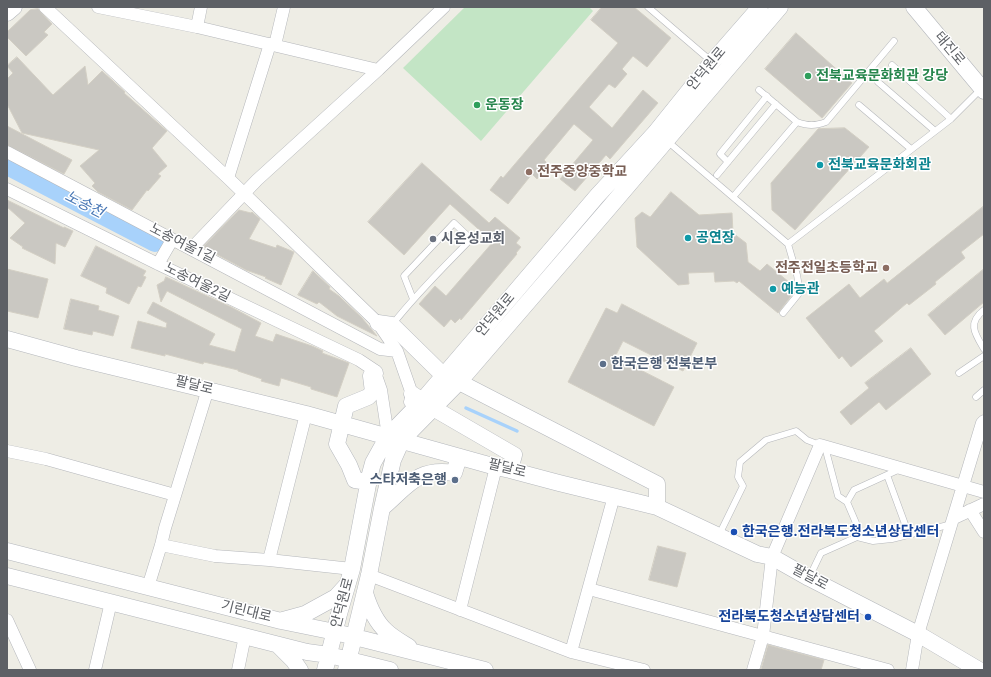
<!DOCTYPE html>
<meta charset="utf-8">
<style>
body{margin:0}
#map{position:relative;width:991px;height:677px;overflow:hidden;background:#eeede5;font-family:"Roboto Condensed",sans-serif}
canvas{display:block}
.frame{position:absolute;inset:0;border:8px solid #5d6065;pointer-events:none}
</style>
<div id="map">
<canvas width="991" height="677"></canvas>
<div class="frame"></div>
</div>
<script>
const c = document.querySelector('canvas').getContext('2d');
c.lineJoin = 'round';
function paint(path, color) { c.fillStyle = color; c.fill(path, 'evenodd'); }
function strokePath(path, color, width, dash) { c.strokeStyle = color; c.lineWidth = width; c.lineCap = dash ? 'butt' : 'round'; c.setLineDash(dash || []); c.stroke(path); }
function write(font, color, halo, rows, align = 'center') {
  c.font = font + ' "Roboto Condensed","Noto Sans KR",sans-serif'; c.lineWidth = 3; c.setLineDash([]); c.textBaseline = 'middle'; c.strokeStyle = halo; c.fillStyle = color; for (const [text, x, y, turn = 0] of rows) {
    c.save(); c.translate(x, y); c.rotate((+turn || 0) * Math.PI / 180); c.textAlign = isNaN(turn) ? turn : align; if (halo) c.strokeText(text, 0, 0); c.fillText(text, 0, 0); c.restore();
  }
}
paint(new Path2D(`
 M465,7H589L593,11L481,141L403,68Z`), '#c3e5c5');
strokePath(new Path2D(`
 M155,242L161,245
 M466,408L517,431`), '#a8d2fb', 3.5);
strokePath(new Path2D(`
 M7,165L155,242`), '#a8d2fb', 20);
const building = new Path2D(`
 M602,7H634L671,38L647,67L633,56L622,69L627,74L615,88L609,84L589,107L612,128L643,90L658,103L610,159L606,155L575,191L560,179L593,140L574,124L544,160L549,165L537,179L532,174L508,204L490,190L501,176L503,178L618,43L591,20Z
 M38,9L52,24L44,32L48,35L26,56L7,37V32L30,10Z
 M796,33L852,83L822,118L765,69Z
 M17,57L53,95L85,66L88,85L102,71L125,92L124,93L167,131L152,148L167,166L158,174L161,176L148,191L147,190L132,210L98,192L92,186L95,183L80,166L99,150L22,133L7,104V79L13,73L7,66Z
 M7,126L72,160L64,174L7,145Z
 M845,128L869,147L795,230L772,210L771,183L818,129Z
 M422,163L489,223L495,217L520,238L516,243L521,247L516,253L517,254L461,320L460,318L455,323L451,319L444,327L419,304L435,286L446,296L493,242L450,204L404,255L368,222Z
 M671,192L699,215L732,213L733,233L746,243L748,262L760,271L767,264L795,287V291L778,313L739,281L737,283L734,281L715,282L714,272L688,273L689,284L678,285L637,247L635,218L642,212L650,217Z
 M7,200L64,228V227L73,231L65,247L56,243L55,264L22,248L23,247L10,238L25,223L7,207Z
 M984,206V234L961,252L965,258L935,282L936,284L909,305L907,303L874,331L883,341L851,367L842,356L839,359L806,318L849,284L860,298L884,279L887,283Z
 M239,210L251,213L252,212L260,219L249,239L276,248L277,245L294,252L281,285L265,278L266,277L246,270L203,247Z
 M96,246L146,271L143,276L146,277L141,287L138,286L129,304L106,293L107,288L81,276Z
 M7,269L48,279L38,318L7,311Z
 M984,269V302L945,335L928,315Z
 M313,271L330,287L329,289L339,296L362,318L377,336L337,316L319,302L317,304L298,295Z
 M166,277L231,307L261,323L255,336L273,342L276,334L312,346L323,351L322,353L349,363L337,397L311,389V387L281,378L279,386L261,381L262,379L238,371V370L204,362L203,364L165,354V356L131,348L138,321L166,328L167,323L147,313L153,302L215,334L209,345L235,352L242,329L167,291L161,302L157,285L164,281Z
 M71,299L99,306L98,310L119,316L113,336L93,331L92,335L64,329Z
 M622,304L697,343L683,371L623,341L615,357L674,387L654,426L568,382L606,308L617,313Z
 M911,348L931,374L886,410L879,402L851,425L840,412L869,388L865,383Z
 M658,546L686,553L677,587L649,580Z
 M768,645L824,660L821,670H761Z`);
paint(building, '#cac8c2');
strokePath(building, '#d3cfc4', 1);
const lane = new Path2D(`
 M648,7L711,61
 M892,65L951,119
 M878,82L935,131
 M759,90L797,122
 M859,105L911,149
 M666,140L788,244L951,119L981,89
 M728,162L720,154L767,96
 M717,175L776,104
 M733,197L797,122C808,126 815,126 826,122L894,41
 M984,310C967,323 975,334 984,349
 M783,313L800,292L797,275L788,244
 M392,325C416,294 444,267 471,239L454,223L404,276L413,299
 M959,373L984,356
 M976,397L984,390
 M825,447L838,496L847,502L856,523L857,537
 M887,475L909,535
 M847,502L854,490L900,469
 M719,535L743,486L738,477L740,462L766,440L796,431L807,440L820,445
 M809,578L821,553L857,537L873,541L892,539L952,524`);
const street = new Path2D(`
 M45,7L228,178L378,323L397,351L412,394L410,402
 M98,7L197,27L378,70
 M197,27L201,7
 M275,45L284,7
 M7,152L380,349L397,351
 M228,178L270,44
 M7,189L158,264L359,360L374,370L381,390L388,436
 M191,249L257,180L378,70L444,7
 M158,264L172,240
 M306,414L269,560L352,569
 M7,451L46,459L175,495
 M970,510L984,532
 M954,518L984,504
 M161,545L215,556L269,560
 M369,575L571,652L644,670
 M148,587L161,545L165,528L208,389
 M589,589L888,670
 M460,610L496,467
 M7,620L30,670
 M571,652L614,496
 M95,670L111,602
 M238,670L245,636
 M753,670L763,636L772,557L820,445L984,492
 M912,670L918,634L982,423L984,421`);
const secondary = new Path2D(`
 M914,7L984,91
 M7,13L14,7
 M378,323L392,325L443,375
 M7,339L76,358L306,414L496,467L510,470L559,483L657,507L757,554L772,557L809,578L918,634L979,670
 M459,382L657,484V507
 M412,394L433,408L514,455L510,470
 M368,482L355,480L349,465L337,444L346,406L368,397L373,392L371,376L375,373
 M382,508C407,487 417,467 454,473L459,457
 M7,551L281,621L335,632L485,670
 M7,576L307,652L329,655L390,670
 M365,593C369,606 375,621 386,631C392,637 401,642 409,647
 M283,620L305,614L336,597L346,586
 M278,645L293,660L300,670
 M325,670L339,614L352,569L370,474L373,463L388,436L422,401L597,196L655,133L712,62L760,7
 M346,670L369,575L382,508L393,460L402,440L459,382L608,209L780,7`);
strokePath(lane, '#b5b7bb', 7);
strokePath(street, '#b5b7bb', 13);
strokePath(secondary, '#b4b7bc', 17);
strokePath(lane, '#fff', 6);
strokePath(street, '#fff', 12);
strokePath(secondary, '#fff', 16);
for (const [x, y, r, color] of [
 [808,76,4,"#2e9e5b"],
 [477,105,4,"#2e9e5b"],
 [820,165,4,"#0f9aa8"],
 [529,172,4,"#8d6e63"],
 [688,238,4,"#0f9aa8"],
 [433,239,4,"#6b7280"],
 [886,268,4,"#8d6e63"],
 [773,289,4,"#0f9aa8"],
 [603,364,4,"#5c6f8a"],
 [455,480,4,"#5c6f8a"],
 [734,532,4,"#1a4fb4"],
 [868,617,4,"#1a4fb4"]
]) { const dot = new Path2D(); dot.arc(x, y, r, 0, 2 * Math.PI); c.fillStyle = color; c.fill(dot); strokePath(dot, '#fff', 1.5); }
write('14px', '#5d6065', '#fff', [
 ["태진로",949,49,50],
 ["안덕원로",707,69,-50],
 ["노송여울1길",182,244,27],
 ["노송여울2길",197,283,26],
 ["안덕원로",496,315,-50],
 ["팔달로",194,386,14],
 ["팔달로",507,469,14],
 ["팔달로",810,578,28],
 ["안덕원로",343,603,-75],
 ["기린대로",246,612,14]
]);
write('bold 14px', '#27864d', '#fff', [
 ["전북교육문화회관 강당",816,76],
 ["운동장",485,105]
], 'left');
write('bold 14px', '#0d838f', '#fff', [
 ["전북교육문화회관",828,165],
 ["공연장",696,238],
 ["예능관",781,289]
], 'left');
write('bold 14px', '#785e54', '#fff', [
 ["전주중앙중학교",537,172],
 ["전주전일초등학교",878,268,"right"]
], 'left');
write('bold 14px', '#5b616d', '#fff', [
 ["시온성교회",441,239]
], 'left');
write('bold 14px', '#4e5e75', '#fff', [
 ["한국은행 전북본부",611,364],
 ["스타저축은행",447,480,"right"]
], 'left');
write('bold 14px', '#164399', '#fff', [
 ["한국은행.전라북도청소년상담센터",742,532],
 ["전라북도청소년상담센터",860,617,"right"]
], 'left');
write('italic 15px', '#4877b5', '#fff', [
 ["노송천",84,205,27]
]);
</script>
